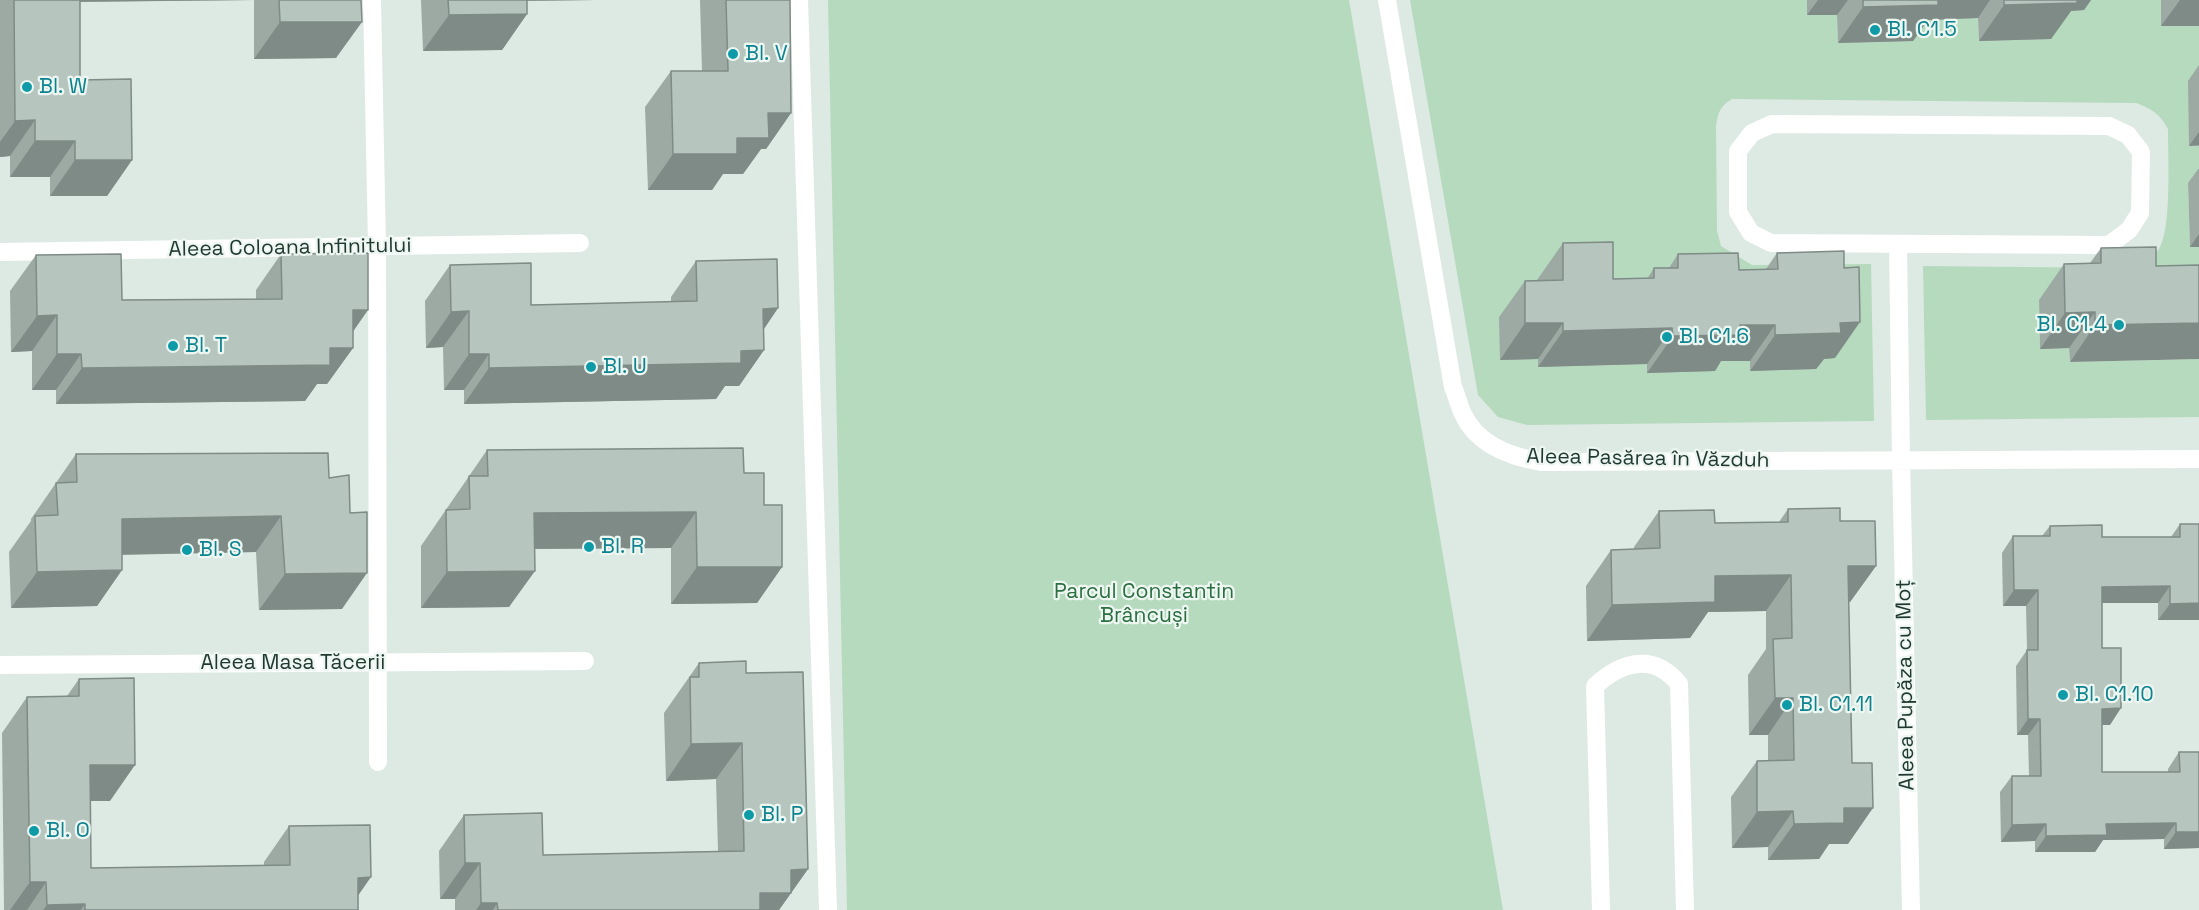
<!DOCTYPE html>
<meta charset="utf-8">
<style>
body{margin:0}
canvas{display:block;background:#dde9e3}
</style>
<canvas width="2199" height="910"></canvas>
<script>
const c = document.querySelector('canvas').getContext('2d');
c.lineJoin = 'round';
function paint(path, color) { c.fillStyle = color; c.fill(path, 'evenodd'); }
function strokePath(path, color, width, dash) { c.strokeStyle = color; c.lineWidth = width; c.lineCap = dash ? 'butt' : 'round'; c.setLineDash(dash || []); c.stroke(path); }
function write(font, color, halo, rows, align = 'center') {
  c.font = font + ' "Space Grotesk",sans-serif'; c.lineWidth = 4.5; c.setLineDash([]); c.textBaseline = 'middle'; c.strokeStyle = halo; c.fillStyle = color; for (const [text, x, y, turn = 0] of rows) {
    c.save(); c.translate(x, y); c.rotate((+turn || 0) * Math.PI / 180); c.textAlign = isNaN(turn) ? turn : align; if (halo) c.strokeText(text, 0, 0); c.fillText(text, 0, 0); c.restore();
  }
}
paint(new Path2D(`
 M828,0H1349L1503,910H847Z
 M1410,0H1807L1837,15L1838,43L1913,41V20L1978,18L1979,41L2051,39V11L2083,0H2161L2199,26V81L2189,146H2199V182L2188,183L2190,247H2199V301H2039L2040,349L2069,348L2070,362L2199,359V417L1926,420L1923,266L2127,268C2139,264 2151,260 2159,249C2172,229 2168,155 2168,129C2160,114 2152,109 2136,103L1732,99C1720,106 1718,113 1716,126L1717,231L1721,246L1752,265L1871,264L1874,421L1527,425L1498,417L1478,395ZM1538,316L1816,369L1750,371V361H1715L1648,373L1647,364L1539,367Z`), '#b6dabe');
strokePath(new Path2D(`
 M1772,124L2109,126L2128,135L2141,152L2140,213L2129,230L2109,245L1771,243L1751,233L1738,212V151L1752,133Z
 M1898,244L1901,460
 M1601,910L1595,686C1622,661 1654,653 1679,684L1685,910`), '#fff', 18);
strokePath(new Path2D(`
 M372,0L377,246L378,762
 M799,0L828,910
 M1387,0L1453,387C1457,396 1459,406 1463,414C1477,445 1511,457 1542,462L2199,459
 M0,252L580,243
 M1901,460L1911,910
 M0,665L585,661`), '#fff', 18);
paint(new Path2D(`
 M0,0H361L336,58L254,59V0L80,2V80L132,160L107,196H50V177H10V156L0,157Z
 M421,0H595L527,1V14L502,50L423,51Z
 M700,0H790L791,113L766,149H761L743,174H723L712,190H648L645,107L671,71H702Z
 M1807,0H2091L2084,10L2071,11L2051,39L1979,41L1978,18L1928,20L1913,41L1838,43L1837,15H1807Z
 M2161,0H2199V27V26H2161Z
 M2199,65V247H2190L2188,183L2199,168V146H2189L2188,81Z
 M1563,243L1613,279H1647L1654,268H1669L1678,254L1739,270L1766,269L1777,253L1835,358L1824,359L1816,369L1750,371V361H1721L1715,371L1647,373V364L1538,367V359L1500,360L1499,317L1525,281L1537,280Z
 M2156,247L2070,362L2069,348L2040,349L2039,300L2064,264L2090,263L2101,248Z
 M281,254L353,332V348L327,384H317L305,401L56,404V390H32V351L11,352L10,291L36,255L122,300L256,299V290Z
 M696,261L778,308L764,329V350L739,386H725L716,399L464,404V390H444L443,347L426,348L425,301L450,265L531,305L671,302V297Z
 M487,450L744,473L764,505L782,567L757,603L671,604V548L534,549L509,607L421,608V546Z
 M76,454L329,478L342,609L259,610L256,552L122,555V570L97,606L11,608L9,552L31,521V519Z
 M1788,509L1840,521L1876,566L1850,602H1849L1848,844H1829L1819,859L1768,860V847L1732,848L1731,797L1757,761H1768V735H1749L1748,675L1766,649V611L1708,612L1690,638L1587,641L1586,586L1611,550L1634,549V547L1659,511L1715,523L1779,522Z
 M2180,524L2199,620H2158V603H2102V648L2110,725H2102V772H2168V769L2179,752L2199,848L2164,849V839L2103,840L2095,852H2035V841L2001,842L2000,792L2012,776H2029L2028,735H2017L2016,666L2027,650L2026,606H2003L2002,553L2013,536H2042L2050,526L2102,537H2171Z
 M699,663L746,673L808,869L779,910H455V899H440L439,851L464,815L543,855L718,851L716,779L666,781L664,713Z
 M79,679L110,801H91V868L264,865V862L289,826L358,895V910H4L2,733L27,697L67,696Z`), '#9daaa4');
paint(new Path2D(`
 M55,0H254L54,2Z
 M501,0H595L501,1Z
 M1818,0H1848L1837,15H1807Z
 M1927,0H1990L1978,18L1928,20L1913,41L1838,43L1863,7Z
 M2059,0H2091L2084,10L2071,11L2051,39L1979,41L2004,5Z
 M2180,0H2199V26H2161Z
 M527,14L502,50L423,51L449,15Z
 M280,22H362L336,58L254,59Z
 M768,113H791L766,149H761L743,174H723L712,190H648L673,154Z
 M35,120L10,156L0,157V142L15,121Z
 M2199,132V145L2189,146Z
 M35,141H75L50,177H10Z
 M75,160H132L107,196H50Z
 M2199,234V247H2190Z
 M778,308L753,345L763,309Z
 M353,310H368L343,346Z
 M469,311L443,347L426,348L451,312Z
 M2095,312L2069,348L2040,349L2065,313Z
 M57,315L32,351L11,352L37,316Z
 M1860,322L1835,358L1824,359L1816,369L1750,371L1775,335L1840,323Z
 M1525,323H1563L1538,359L1500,360Z
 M2199,323V359L2070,362L2095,325Z
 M1740,325H1775L1750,361H1721L1715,371L1647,373L1673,336Z
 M1672,328L1647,364L1538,367L1563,331Z
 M330,348H353L327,384H317L305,401L56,404L82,368Z
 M764,350L739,386H725L716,399L464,404L489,368Z
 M57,354H81L56,390H32Z
 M469,354H489L464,390H444Z
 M696,512L671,548L509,549L534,513Z
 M281,516L256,552L96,555L122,519Z
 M1848,566H1876L1850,602L1822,603Z
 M697,567H782L757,603L671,604Z
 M122,570L97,606L11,608L37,572Z
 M535,571L509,607L421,608L447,572Z
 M367,573L342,609L259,610L285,574Z
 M1791,575L1766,611L1708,612L1690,638L1587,641L1612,605L1715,576Z
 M2170,586L2158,603H2090L2102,587Z
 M2014,590H2038L2026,606H2003Z
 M2199,603V620H2158L2170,604Z
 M1775,698H1793L1768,735H1749Z
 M2121,708L2110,725H2090L2102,709Z
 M2028,719H2040L2028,735H2017Z
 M742,743L716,779L666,781L691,744Z
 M90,765H135L110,801H65Z
 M1844,808H1873L1848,844H1829L1819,859L1768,860L1794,824Z
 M1793,811L1768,847L1732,848L1757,812Z
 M2176,823L2164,839L2103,840L2095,852H2035L2046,836L2106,824Z
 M2046,824L2035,841L2001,842L2012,825Z
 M2176,832H2199V848L2164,849Z
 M465,863H480L455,899H440Z
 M808,869L779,910H748L760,893L791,870Z
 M371,877L348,910L358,878Z
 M30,882H46L27,910H10Z
 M481,903H497L493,910H476Z
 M85,904L81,910H43L47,905Z`), '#7f8b86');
const building = new Path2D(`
 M14,0H80V80L131,79L132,160H75V141H35V120L15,121Z
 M279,0H361L362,22H280Z
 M448,0H527V14L449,15Z
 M726,0H790L791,113H768L769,138H737V154H673L671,71H728Z
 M1863,0H1938V5L1863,7Z
 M2004,0H2077V3L2004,5Z
 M1613,242V279L1654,278V268H1678V254L1738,253L1739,270L1778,269L1777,253L1844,251V268L1859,267L1860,322L1840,323L1841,333L1775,335V325H1740V335L1673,336L1672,328L1563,331V323H1525V281L1563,280V243Z
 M2156,247V266L2199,265V323L2095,325V312L2065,313L2064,264L2101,263V248Z
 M368,253V310H353V348H330V365L82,368L81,354H57V315L37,316L36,255L121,254L122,300L282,299L281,254Z
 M777,259L778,308L763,309L764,350L741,351V363L489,368V354H469V311L451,312L450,265L531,263V305L697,301L696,261Z
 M743,448L744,473H764V505H782V567H697L696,512L534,513L535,571L447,572L446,510L470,509L469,476H488L487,450Z
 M328,453L329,478L349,475L350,513L367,512V573L285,574L281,516L122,519V570L37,572L35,516L58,515L56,483L77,482L76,454Z
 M1840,508V521H1875L1876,566H1848L1852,763H1872L1873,808H1844V823L1794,824L1793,811L1757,812V761L1794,760L1793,698H1775L1773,639L1792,638L1791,575L1715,576V602L1612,605L1611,550L1660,548L1659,511L1714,510L1715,523L1788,522V509Z
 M2180,524H2199V603L2170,604V586L2102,587V648H2121V708L2102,709V772H2180L2179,752H2199V832H2176V823L2106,824L2107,835L2046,836V824L2012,825V776H2041L2040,719H2028L2027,650H2038V590H2014L2013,536H2050V526L2102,525V537H2180Z
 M746,661V673L803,672L808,869L791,870V893H760V910H498L497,903H481L480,863H465L464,815L542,813L543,855L744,851L742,743L691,744L690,677H699V663Z
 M134,678L135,765H90L91,868L290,865L289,826L370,825L371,877L358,878V910H85V904L47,905L46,882H30L27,697L79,696V679Z`);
paint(building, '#b6c6bf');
strokePath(building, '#7f8b86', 1.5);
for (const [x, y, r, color] of [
 [1875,30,6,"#0f9aa8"],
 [733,54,6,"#0f9aa8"],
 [27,87,6,"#0f9aa8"],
 [2119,325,6,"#0f9aa8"],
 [1667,337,6,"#0f9aa8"],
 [173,346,6,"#0f9aa8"],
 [591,367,6,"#0f9aa8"],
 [589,547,6,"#0f9aa8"],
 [187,550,6,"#0f9aa8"],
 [2063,695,6,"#0f9aa8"],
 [1787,705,6,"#0f9aa8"],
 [749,815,6,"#0f9aa8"],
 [34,831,6,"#0f9aa8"]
]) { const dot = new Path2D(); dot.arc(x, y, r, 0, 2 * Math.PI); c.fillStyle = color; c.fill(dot); strokePath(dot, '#edf6f1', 2); }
write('21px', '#0d838f', '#edf6f1', [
 ["Bl. C1.5",1887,30],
 ["Bl. V",745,54],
 ["Bl. W",39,87],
 ["Bl. C1.4",2107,325,"right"],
 ["Bl. C1.6",1679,337],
 ["Bl. T",185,346],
 ["Bl. U",603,367],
 ["Bl. R",601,547],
 ["Bl. S",199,550],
 ["Bl. C1.10",2075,695],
 ["Bl. C1.11",1799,705],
 ["Bl. P",761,815],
 ["Bl. O",46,831]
], 'left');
write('21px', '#1f3830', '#edf6f1', [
 ["Aleea Coloana Infinitului",290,248,-1],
 ["Aleea Pasărea în Văzduh",1648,459,1],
 ["Aleea Masa Tăcerii",293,663],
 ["Aleea Pupăza cu Moț",1906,685,-91]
]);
write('21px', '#2b6e41', '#edf6f1', [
 ["Parcul Constantin",1144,592],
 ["Brâncuși",1144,616]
]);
</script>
